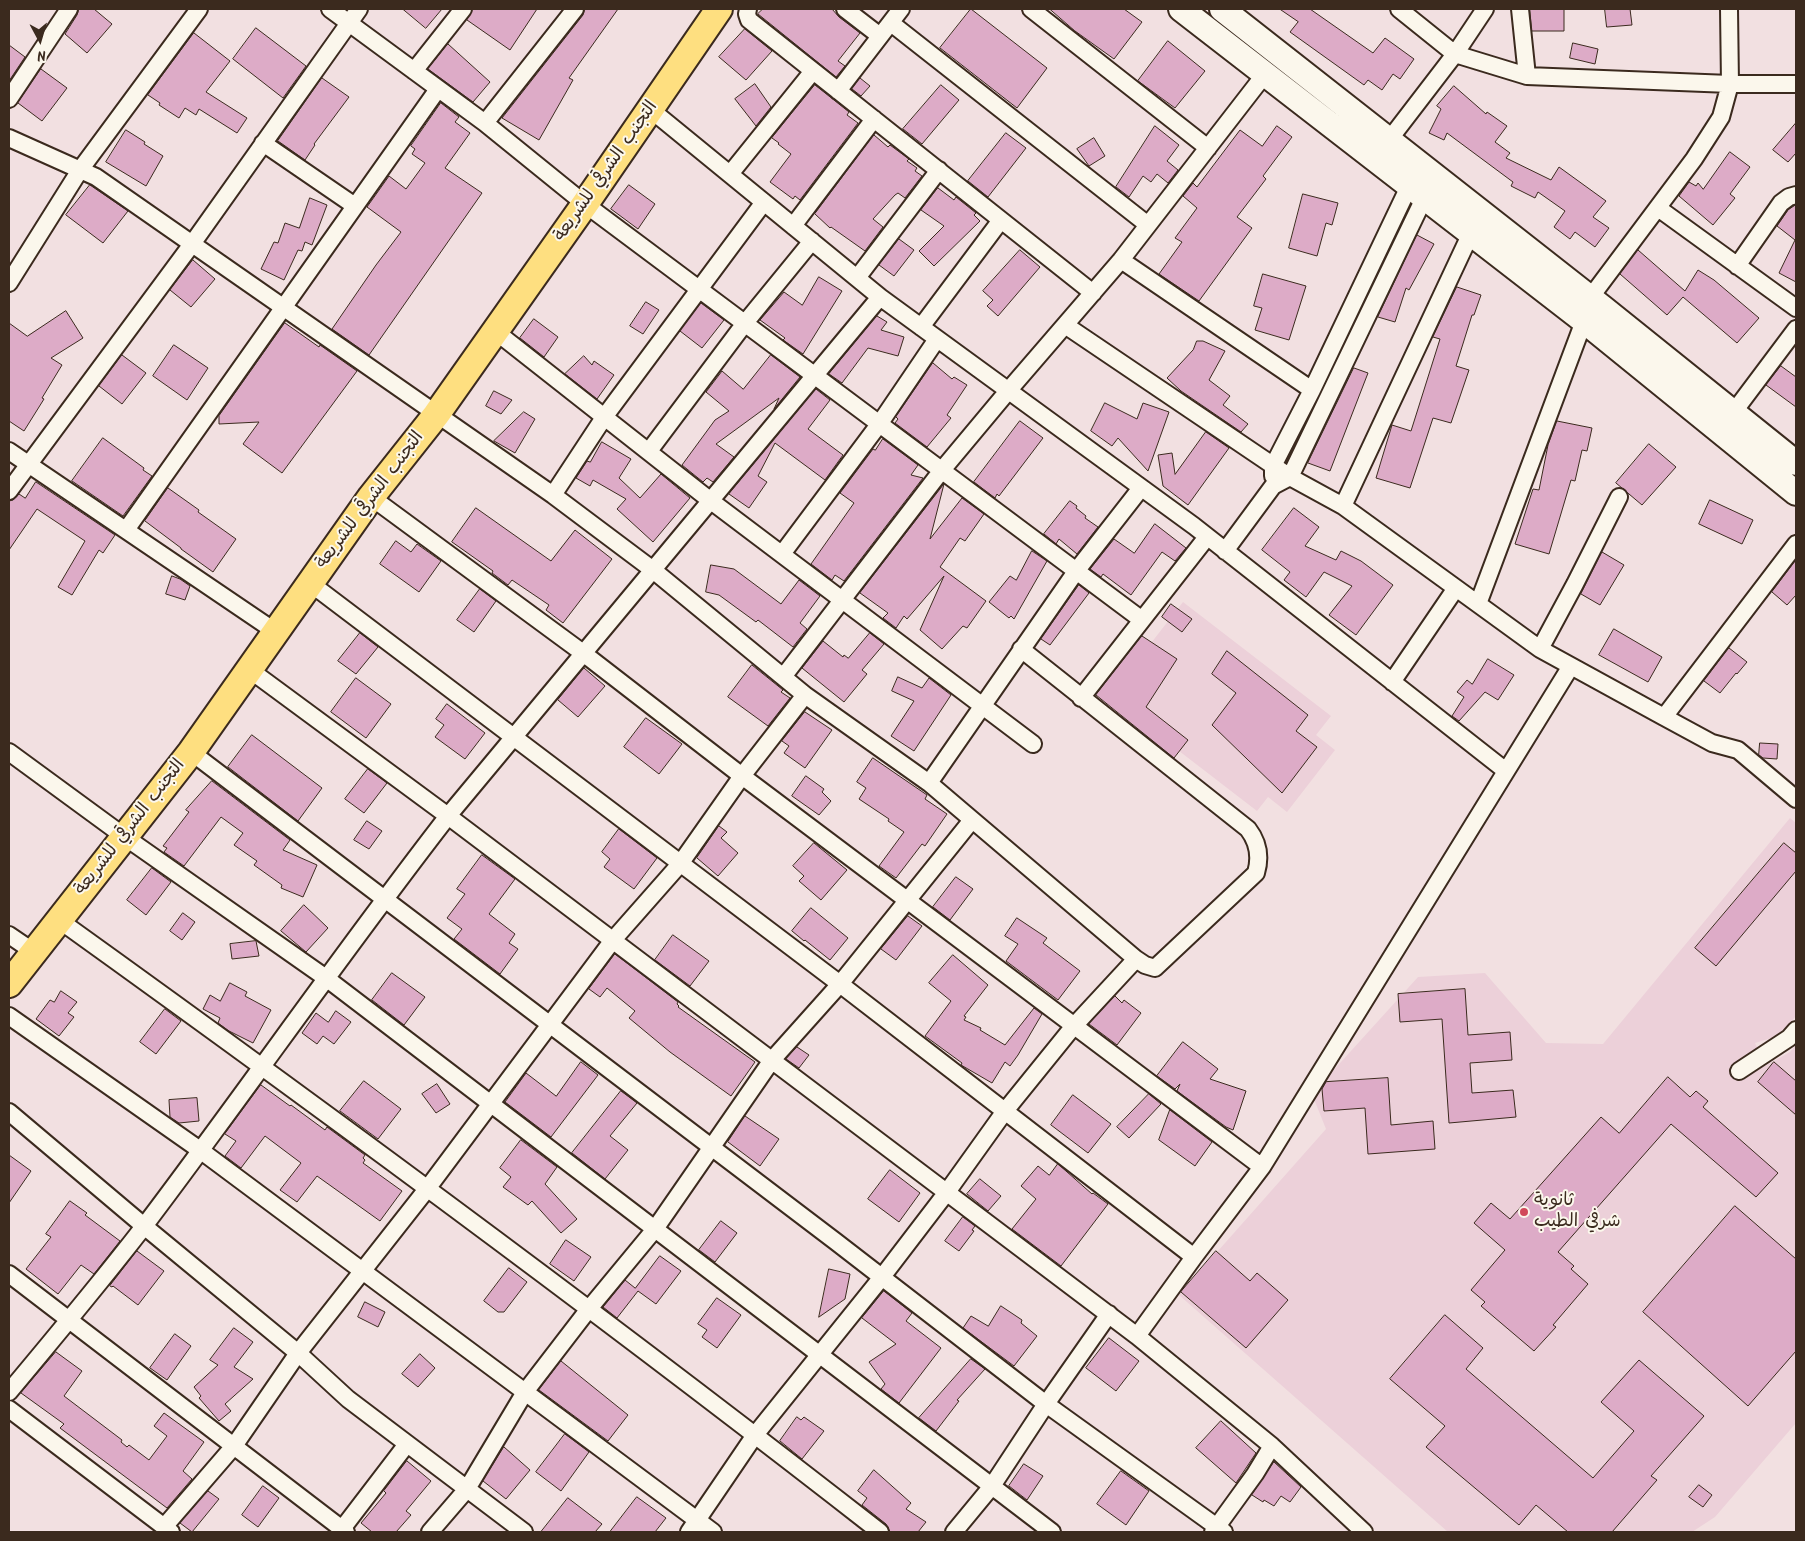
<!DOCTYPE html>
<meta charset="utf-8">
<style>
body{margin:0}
#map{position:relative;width:1805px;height:1541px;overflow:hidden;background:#f2e0e1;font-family:Kalam,sans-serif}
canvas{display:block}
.frame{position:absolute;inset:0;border:10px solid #3b2a1e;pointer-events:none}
.north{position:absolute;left:15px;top:15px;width:50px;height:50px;-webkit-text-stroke:4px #fbf7ec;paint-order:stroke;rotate:174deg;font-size:14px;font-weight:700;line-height:20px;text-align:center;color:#3b2a1e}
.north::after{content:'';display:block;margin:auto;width:18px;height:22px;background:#3b2a1e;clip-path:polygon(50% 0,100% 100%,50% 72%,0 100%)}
</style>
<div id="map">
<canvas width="1805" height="1541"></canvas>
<div class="frame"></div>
<div class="north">N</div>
</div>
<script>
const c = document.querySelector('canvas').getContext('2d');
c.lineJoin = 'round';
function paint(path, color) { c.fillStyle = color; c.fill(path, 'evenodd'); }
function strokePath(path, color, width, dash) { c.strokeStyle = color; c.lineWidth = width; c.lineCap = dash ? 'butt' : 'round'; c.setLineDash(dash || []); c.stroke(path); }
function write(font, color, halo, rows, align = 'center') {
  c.font = font + ' Kalam,"Playpen Sans Arabic",sans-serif'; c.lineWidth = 4; c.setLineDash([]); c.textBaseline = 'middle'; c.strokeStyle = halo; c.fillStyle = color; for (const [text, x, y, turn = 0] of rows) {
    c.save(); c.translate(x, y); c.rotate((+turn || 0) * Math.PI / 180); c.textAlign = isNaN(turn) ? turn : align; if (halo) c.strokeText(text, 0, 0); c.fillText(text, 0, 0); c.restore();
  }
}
paint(new Path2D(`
 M1183,602L1331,716L1316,735L1335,750L1287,812L1268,797L1257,811L1109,697Z
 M1790,818L1796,823V1016L1778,1036L1755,1043L1765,1066L1790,1052L1796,1045V1423L1715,1517L1692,1532H1448L1179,1295L1326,1129L1312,1094L1418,977L1485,973L1546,1043L1603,1044Z`), '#ecd0d9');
const building = new Path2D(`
 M79,9H94L112,24L87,53L65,34L77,15Z
 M403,9H442L426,28Z
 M473,9H537L510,50L467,20Z
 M585,9H618L569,78L573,80L539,140L502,118L583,15Z
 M763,9H832L839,17L860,33L838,61L845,66L836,77L758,14Z
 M971,9L1047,68L1017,108L940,48Z
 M1050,9H1124L1142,22L1114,59L1075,31Z
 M1280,9H1310L1373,53L1385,38L1414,59L1400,79L1393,74L1382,90L1368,80L1364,85L1290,32L1298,22Z
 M1530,9H1564V31H1532Z
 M1605,9H1630L1632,25L1607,27Z
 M256,28L306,66L283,98L233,59Z
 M745,29L772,51L746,80L719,57Z
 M194,33L230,61L206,92L247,118L237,133L199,109L196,115L185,108L179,118L159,105L160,103L148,95Z
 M1168,41L1205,71L1175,108L1138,81Z
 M1573,43L1598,49L1595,64L1570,58Z
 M448,44L490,82L473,102L428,69Z
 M9,45L25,57L9,81Z
 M41,69L67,88L42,121L18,103Z
 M322,78L349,97L314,144L315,145L305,160L278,141Z
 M860,78L870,86L861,96L852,89Z
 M755,84L771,107L756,126L735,99Z
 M815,85L849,112L847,115L858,123L800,200L795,196L793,199L770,182L791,154L778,144L779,143L772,138Z
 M941,85L959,100L922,144L903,129Z
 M1454,86L1486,114L1487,112L1507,126L1495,142L1510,153L1506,158L1551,180L1559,167L1606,201L1593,217L1609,228L1595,247L1575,232L1570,239L1554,227L1565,211L1538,192L1535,198L1511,186L1513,182L1447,133L1444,140L1429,133L1441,109L1437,106Z
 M441,103L459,117L455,122L470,133L445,168L482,193L369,355L332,329L376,265L401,232L367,207L389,176L406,189L425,163L412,154L415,149L411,146Z
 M1796,123V153L1788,162L1773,150Z
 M1155,126L1179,145L1167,161L1178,170L1168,183L1157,174L1151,182L1143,176L1129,197L1116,187Z
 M1277,126L1292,137L1263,176L1266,179L1237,217L1252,228L1199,301L1159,274L1182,242L1175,238L1197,208L1183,196L1193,183L1197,187L1240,130L1262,146Z
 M126,130L145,142L144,144L163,156L146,186L106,162Z
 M1006,133L1026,148L988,197L968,181Z
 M874,135L888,147L890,145L909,159L907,161L917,168L915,171L922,176L905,198L898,193L895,195L873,219L883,227L865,251L831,227L830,228L815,214Z
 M1094,138L1105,156L1089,166L1077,149Z
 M1730,152L1750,167L1730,194L1735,198L1713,225L1679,196L1689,182L1696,186L1698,183L1703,189Z
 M90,185L128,211L103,243L66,215Z
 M629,185L655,204L638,229L611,209Z
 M938,188L954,200L956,197L976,213L974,215L980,221L934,266L919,251L944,226L921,210Z
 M1303,194L1338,203L1332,225L1326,223L1317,256L1289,248Z
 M310,198L327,205L312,245L305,242L302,251L298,250L284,280L261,269L274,242L278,243L285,223L299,228Z
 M1796,205V282L1779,273L1795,240L1777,226L1788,210Z
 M1417,235L1434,244L1409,290L1406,288L1395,322L1378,317Z
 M899,239L914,250L894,276L879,265Z
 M1020,250L1040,267L998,316L987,306L993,300L983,291Z
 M1638,250L1685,291L1698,270L1714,280L1759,318L1737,343L1683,297L1667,315L1620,274Z
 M193,260L215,279L191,307L170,290Z
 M1263,274L1306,286L1289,340L1255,330L1262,308L1254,306Z
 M819,277L842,291L803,354L783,340L785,338L760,320L784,292L802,305Z
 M1457,287L1481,295L1474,315H1472L1456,366L1469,370L1451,423L1433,418L1410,488L1376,478L1392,425L1411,431L1440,339L1433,337Z
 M646,302L659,310L643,334L630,326Z
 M701,303L724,320L702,348L680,331Z
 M66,311L83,338L51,358L62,365L42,398L44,399L24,431L9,421V323L27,336Z
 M877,316L887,322L881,330L904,337L898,356L868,348L842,383L829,374Z
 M534,319L558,337L544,357L520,338Z
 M285,323L319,347L320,345L357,371L282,473L243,444L259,422L219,424V416Z
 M1197,341H1203L1225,351L1209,380L1230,396L1223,405L1248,424L1241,432L1181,391L1167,378L1193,350Z
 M174,345L208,368L187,400L153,376Z
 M122,355L146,373L122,404L99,386Z
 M771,355L800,377L774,409L779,398L716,444L734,457L713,482L707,478L703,482L682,465L715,420L729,411L706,392L722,371L743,389Z
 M584,356L592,365L594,361L614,375L597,399L565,374Z
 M933,363L952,379L954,377L967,385L947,415L951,418L927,447L895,423L898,419L896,417Z
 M1781,366L1796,377V407L1766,385Z
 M1354,368L1368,373L1330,471L1308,463Z
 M816,389L830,400L808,429L843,455L825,480L775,443L758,476L767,482L749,508L729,494Z
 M494,391L512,400L501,414L486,406Z
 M1105,403L1137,419L1143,403L1169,412L1148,471L1118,438L1112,446L1091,431Z
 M524,412L535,419L515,453L494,441Z
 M1020,421L1043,438L999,496L997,494L995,498L974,482Z
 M1557,421L1592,428L1587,451L1582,450L1575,481L1571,480L1549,554L1515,544L1533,489L1539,490L1548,445Z
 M1206,432L1229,448L1188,505L1163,486L1158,455L1172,453L1175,474Z
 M103,438L144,468L143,470L152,476L123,516L72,481Z
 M883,439L918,465L911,475L923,478L844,581L835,575L832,580L811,564L854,503L840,493L873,449L875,450Z
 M602,442L631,459L619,478L640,498L661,474L690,498L653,542L617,509L626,499L593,480L590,486L576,478L587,461L590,462Z
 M1649,444L1676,467L1642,505L1616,483Z
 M36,482L115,535L103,553L99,550L72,595L58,587L85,541L37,509L9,550V501L13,500L19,494L25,498Z
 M944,484L930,539L962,498L984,514L965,541L960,538L940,567L986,601L967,628L963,626L942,649L920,630L944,576L907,619L904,616L896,628L883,618L888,613L860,593Z
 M168,488L199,510L198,512L236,539L213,572L181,549V548L145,521Z
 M1710,500L1753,520L1742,544L1699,524Z
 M1070,501L1077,506L1076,508L1086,516L1085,518L1098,527L1077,554L1059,539L1056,544L1044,534Z
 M476,508L551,561L575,530L612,559L563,623L546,610L549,605L512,580L508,585L492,573L493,571L452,542Z
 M1294,508L1319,527L1305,546L1336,560L1341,551L1361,561L1393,585L1356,635L1329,615L1352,586L1324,572L1306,597L1284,580L1290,572L1262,550Z
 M1155,524L1186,548L1175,561L1162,552L1131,595L1103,574L1101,577L1090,569L1114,539L1134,553Z
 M396,541L411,552L417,544L441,561L419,592L380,564Z
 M1032,551L1047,561L1014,619L1011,616L1009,618L989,602L1010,576L1016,580Z
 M1602,552L1624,565L1600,605L1581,594Z
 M1796,560V595L1787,605L1772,592Z
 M711,565L734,569L781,604L799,580L820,596L800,623L807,629L793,647L758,620L756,622L719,595L706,592Z
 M172,576L180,579L190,586L185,600L166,594Z
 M1079,585L1089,593L1050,645L1041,639Z
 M480,589L496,601L474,632L457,620Z
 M1171,604L1192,619L1182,632L1162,617Z
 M1614,629L1662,657L1648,682L1599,655Z
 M360,633L378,647L356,674L338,661Z
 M870,633L884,644L862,670L867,674L844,702L802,668L823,641L843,657L844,655L848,658Z
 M1142,636L1177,659L1146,707L1188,740L1174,758L1096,695Z
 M1729,648L1747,662L1737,674L1736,673L1720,693L1704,681Z
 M1227,651L1308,715L1296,731L1317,747L1282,793L1212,725L1236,693L1212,674Z
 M1488,659L1514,675L1498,700L1485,692L1459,721L1452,716L1464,697L1457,692L1467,680L1472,684Z
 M752,665L783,690L781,692L790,698L768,726L728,697Z
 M584,668L605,686L578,717L558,700Z
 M898,677L922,688L929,678L951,695L914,751L891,736L914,701L892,691Z
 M356,678L391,704L366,738L331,712Z
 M447,704L485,733L465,759L435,737L444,725L436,719Z
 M805,712L832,730L805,768L784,753L789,746L782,741Z
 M646,718L682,744L659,774L624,747Z
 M252,735L322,788L298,821L228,767Z
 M1760,743L1778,744L1777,759L1763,758L1759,755Z
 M873,758L927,795L925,799L947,814L925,846L922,844L896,878L879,866L904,832L888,821L889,819L859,799L866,788L857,782Z
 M368,769L387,783L364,813L345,799Z
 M806,776L824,789L822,792L831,801L819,815L792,796Z
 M212,781L290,840L283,850L317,865L303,897L281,888L282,885L254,865L257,861L234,845L243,833L221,817L184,866L164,852L167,848L163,846L189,812L186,810Z
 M367,821L382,831L369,849L354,840Z
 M719,826L727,832L721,838L738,853L718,876L697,858Z
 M619,829L657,858L634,889L604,867L610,859L602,852Z
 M814,843L847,870L821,900L799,881L804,876L793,866Z
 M1784,843L1796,853V871L1716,966L1695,948Z
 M482,855L515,879L489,914L515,934L509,943L518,949L500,974L454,939L462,929L447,918L465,894L457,889Z
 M152,868L171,882L146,915L127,900Z
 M956,877L973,889L950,920L933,907Z
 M304,905L328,928L306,952L281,931Z
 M811,908L848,938L830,960L805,940L804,941L792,931Z
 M183,913L195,922L182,940L170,931Z
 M908,916L922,926L896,960L881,949Z
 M1017,918L1047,938L1043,943L1080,971L1058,1000L1006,961L1018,944L1005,936Z
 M673,935L709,961L690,986L655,960Z
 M256,941L259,956L232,959L230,944Z
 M615,954L678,1002L677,1004L679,1006L678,1007L755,1062L731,1096L670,1052L629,1018L635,1011L607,988L600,997L589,989Z
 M953,955L988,985L964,1016L966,1017L964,1020L981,1028L980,1030L1005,1045L1034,1008L1042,1014L1018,1055L1010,1066L1005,1062L992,1083L961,1065L962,1063L925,1036L951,1001L929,983Z
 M392,973L425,997L404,1025L372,1000Z
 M230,983L247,992L245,996L271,1010L253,1043L229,1031L218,1023L220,1018L203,1009L210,995L220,1001Z
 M1465,989L1468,1035L1510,1032L1512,1060L1470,1063L1472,1093L1513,1090L1516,1117L1449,1123L1442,1019L1400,1022L1398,994Z
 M61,991L77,1002L68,1013L74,1017L59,1036L36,1019L50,1000L54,1002Z
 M1115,996L1122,1003L1124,1000L1141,1013L1117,1045L1089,1024Z
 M165,1009L181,1021L156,1054L140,1042Z
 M336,1011L351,1022L334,1044L323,1036L317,1044L302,1033L316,1013L328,1022Z
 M1183,1042L1218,1069L1210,1079L1246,1091L1233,1130L1226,1127L1177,1091L1180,1084L1175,1089L1157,1076Z
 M797,1047L809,1055L799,1068L786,1059Z
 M581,1062L598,1075L551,1137L505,1102L526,1073L556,1096Z
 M1774,1062L1796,1081V1115L1758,1082Z
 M1668,1077L1690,1097L1696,1091L1708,1101L1703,1107L1778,1173L1756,1197L1671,1124L1558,1252L1574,1266L1571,1269L1588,1284L1553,1325L1556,1327L1534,1351L1481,1306L1485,1302L1471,1290L1505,1250L1474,1223L1491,1203L1510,1219L1601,1117L1619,1133Z
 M1388,1078L1391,1125L1433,1121L1435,1149L1368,1154L1365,1108L1324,1111L1322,1089L1326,1082Z
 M364,1081L401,1109L378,1139L340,1111Z
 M437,1084L450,1104L436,1113L422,1094Z
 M261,1085L290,1106L291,1105L325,1130L327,1127L365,1155L363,1158L365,1160L363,1163L402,1191L380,1221L317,1176L297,1202L280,1190L301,1163L265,1136L241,1168L225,1156L236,1141L225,1134Z
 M621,1091L637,1103L610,1136L628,1150L605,1179L572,1153Z
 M1149,1094L1161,1104L1129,1138L1117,1127Z
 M1073,1095L1111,1124L1088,1153L1051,1125Z
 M197,1098L199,1121L179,1123L170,1117L169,1100Z
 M1170,1110L1212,1142L1195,1166L1159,1140Z
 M745,1116L779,1139L760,1166L728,1142Z
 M521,1140L557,1167L545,1184L577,1219L561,1233L532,1201L528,1205L503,1187L511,1177L500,1168Z
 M9,1155L31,1171L9,1203Z
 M1058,1164L1092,1194L1093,1193L1108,1204L1061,1266L1012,1229L1036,1199L1021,1186L1038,1166L1049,1175Z
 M890,1170L920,1193L899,1222L868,1199Z
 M980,1179L1001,1196L988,1211L967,1194Z
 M70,1201L87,1213L85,1215L120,1241L94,1274L81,1265L58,1294L26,1269L51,1237L46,1234Z
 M1735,1206L1796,1259V1351L1748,1406L1643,1312Z
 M963,1217L975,1226L972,1230L974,1231L959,1251L945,1241Z
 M721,1221L737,1233L715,1262L699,1250Z
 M566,1240L591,1257L574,1281L550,1264Z
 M137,1251L164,1271L138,1305L113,1286L112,1287L110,1286Z
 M1216,1251L1250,1281L1257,1273L1288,1300L1246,1348L1181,1292Z
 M660,1256L681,1271L656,1304L638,1291L617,1318L603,1307L625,1280L635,1288Z
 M509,1268L527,1282L504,1312H498L484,1301Z
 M829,1269L850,1274L845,1299L819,1317Z
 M884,1291L912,1313L906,1321L941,1348L899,1403L881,1389L885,1384L869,1362L896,1344L862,1318Z
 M717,1298L741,1315L717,1348L702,1337L707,1330L698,1324Z
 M365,1302L385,1312L378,1327L358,1317Z
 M1001,1306L1022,1320L1021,1323L1037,1336L1014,1366L963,1328L971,1316L988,1326Z
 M1445,1315L1483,1348L1466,1369L1593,1478L1634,1431L1601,1402L1639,1360L1704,1416L1651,1476L1657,1480L1612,1532H1568L1536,1505L1519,1525L1426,1447L1445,1426L1390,1379Z
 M234,1328L253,1342L234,1367L253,1379L225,1404L231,1411L219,1421L199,1398L201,1396L194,1387L218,1365L210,1360Z
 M175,1334L191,1346L167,1380L150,1368Z
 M1109,1338L1139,1361L1116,1391L1086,1368Z
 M56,1352L82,1371L64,1396L122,1440L121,1442L127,1447L129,1445L149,1460L167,1436L154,1426L164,1413L204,1442L183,1471L192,1479L167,1508L60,1428L64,1424L21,1393Z
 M420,1354L435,1368L418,1387L402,1374Z
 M971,1359L985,1369L957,1400L959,1401L936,1431L919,1418Z
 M561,1361L628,1415L608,1441L539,1390Z
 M797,1417L801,1420L804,1417L824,1431L802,1459L780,1441Z
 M1221,1421L1256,1453L1236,1483L1196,1448Z
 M565,1434L589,1452L561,1491L536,1472Z
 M504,1447L530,1470L506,1499L483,1481Z
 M407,1461L431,1481L406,1511L411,1515L396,1532H372L361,1523L386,1493L384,1491Z
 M1274,1462L1301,1487L1290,1502L1281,1496L1274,1506L1264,1500L1263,1502L1252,1495Z
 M1024,1464L1043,1476L1027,1500L1009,1486Z
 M874,1470L911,1503L906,1509L926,1522L918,1532H890L886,1524L862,1505L867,1498L858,1491Z
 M1121,1471L1149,1491L1126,1525L1097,1504Z
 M1699,1485L1712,1495L1703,1507L1689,1497Z
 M263,1486L279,1498L258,1527L242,1515Z
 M208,1491L219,1499L192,1532L180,1523Z
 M637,1497L666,1518L655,1532H610Z
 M568,1498L602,1524L595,1532H541Z`);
paint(building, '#ddabc7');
strokePath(building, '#3b2a1e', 1);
const street = new Path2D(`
 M330,9L485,123L585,204L1142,620L1207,537
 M748,9L747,14L749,20L1093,293
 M845,9L880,36
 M1031,9L1208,148
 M1399,9L1455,54L1527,76L1730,84H1796
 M1520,9L1527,76
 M891,23L1148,225
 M414,71L463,9
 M838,91L901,9
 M9,99L69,9
 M650,109L880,297L1194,526L1506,771
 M485,123L575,9
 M9,138L96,177L553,495L653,570L805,695L929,783L1136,959L1145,965L1155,968L1256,873C1261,856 1258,842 1248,829L1021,649
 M1389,140L1455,54L1485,9
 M263,143L355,206
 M730,174L813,71
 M1658,208L1796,308
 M793,226L874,119
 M1121,260L1312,390
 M1737,266L1781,203L1789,197L1796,195
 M857,278L939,170
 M9,283L80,170L199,9
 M1590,298L1694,159L1721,117L1730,84L1729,9
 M1065,325L1290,477L1343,506L1540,649L1664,717L1796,544
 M921,327L1001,220
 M495,331L711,501L1033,744
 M1727,421L1796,329
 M9,451L276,632
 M649,451L745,323L812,241
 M1273,476V466L1312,390L1413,178
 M9,491L192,244L359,9
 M553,495L605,416L764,202
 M371,497L583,653L742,776L1262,1167
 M1343,506L1471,233
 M126,530L438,89
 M1225,551L1273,486L1290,477L1428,190
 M782,554L880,423L937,339
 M310,583L840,984L1194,1257
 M1478,604L1584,321
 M1540,649L1575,584L1619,497
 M250,670L448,816L1137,1336L1272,1446L1364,1532
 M783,677L942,470L1008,391L1121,260L1265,74
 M1392,682L1456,588
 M1081,698L1142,620
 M1664,717L1712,743L1738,750L1796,799
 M9,752L125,837L326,978L1052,1532
 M191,752L835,1241L1046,1404L1224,1532
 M929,783L1077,570L1141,488
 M59,920C336,1119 611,1322 880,1532
 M9,935L34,952
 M9,1016L200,1150L713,1532
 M1739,1071L1789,1038L1796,1030
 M9,1112L144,1226L298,1353L348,1399L524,1532
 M9,1274L346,1532
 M1137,1336L1194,1257L1262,1167L1571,666
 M9,1392C55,1337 101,1282 145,1225C247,1090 344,950 448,816L880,297
 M9,1409L171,1532
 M164,1527L234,1446L298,1353L427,1189L613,940L680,864L742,776L805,695
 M342,1529L407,1444
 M430,1532L467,1489L525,1392L588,1310L655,1229L772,1060L840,984L972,820
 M689,1532L755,1435L882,1277L947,1192L1005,1111L1073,1027L1136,959
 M954,1532L992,1486L1046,1404L1109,1314
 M1213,1532L1255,1474L1272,1446`);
const secondary = new Path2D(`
 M1181,9L1584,321L1796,493
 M1222,9L1603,308L1796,463`);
const primary = new Path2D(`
 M9,984L191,752L371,497L436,415L585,204L719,9`);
strokePath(street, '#3b2a1e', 20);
strokePath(secondary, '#3b2a1e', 28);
strokePath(primary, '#3b2a1e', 30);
strokePath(street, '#fbf7ec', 16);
strokePath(secondary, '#fbf7ec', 24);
strokePath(primary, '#fedf80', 26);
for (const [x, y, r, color] of [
 [1524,1212,5,"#d1495b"]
]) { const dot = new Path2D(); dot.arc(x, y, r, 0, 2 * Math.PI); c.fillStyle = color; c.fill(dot); strokePath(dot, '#fbf7ec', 2); }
write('18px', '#3b2a1e', '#fbf7ec', [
 ["التجنب الشرقي للشريعة",607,172,-55],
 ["التجنب الشرقي للشريعة",371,501,-53],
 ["التجنب الشرقي للشريعة",131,828,-52]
]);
write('18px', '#3b2a1e', '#fbf7ec', [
 ["ثانوية",1534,1202],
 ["شرفي الطيب",1534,1223]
], 'left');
</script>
